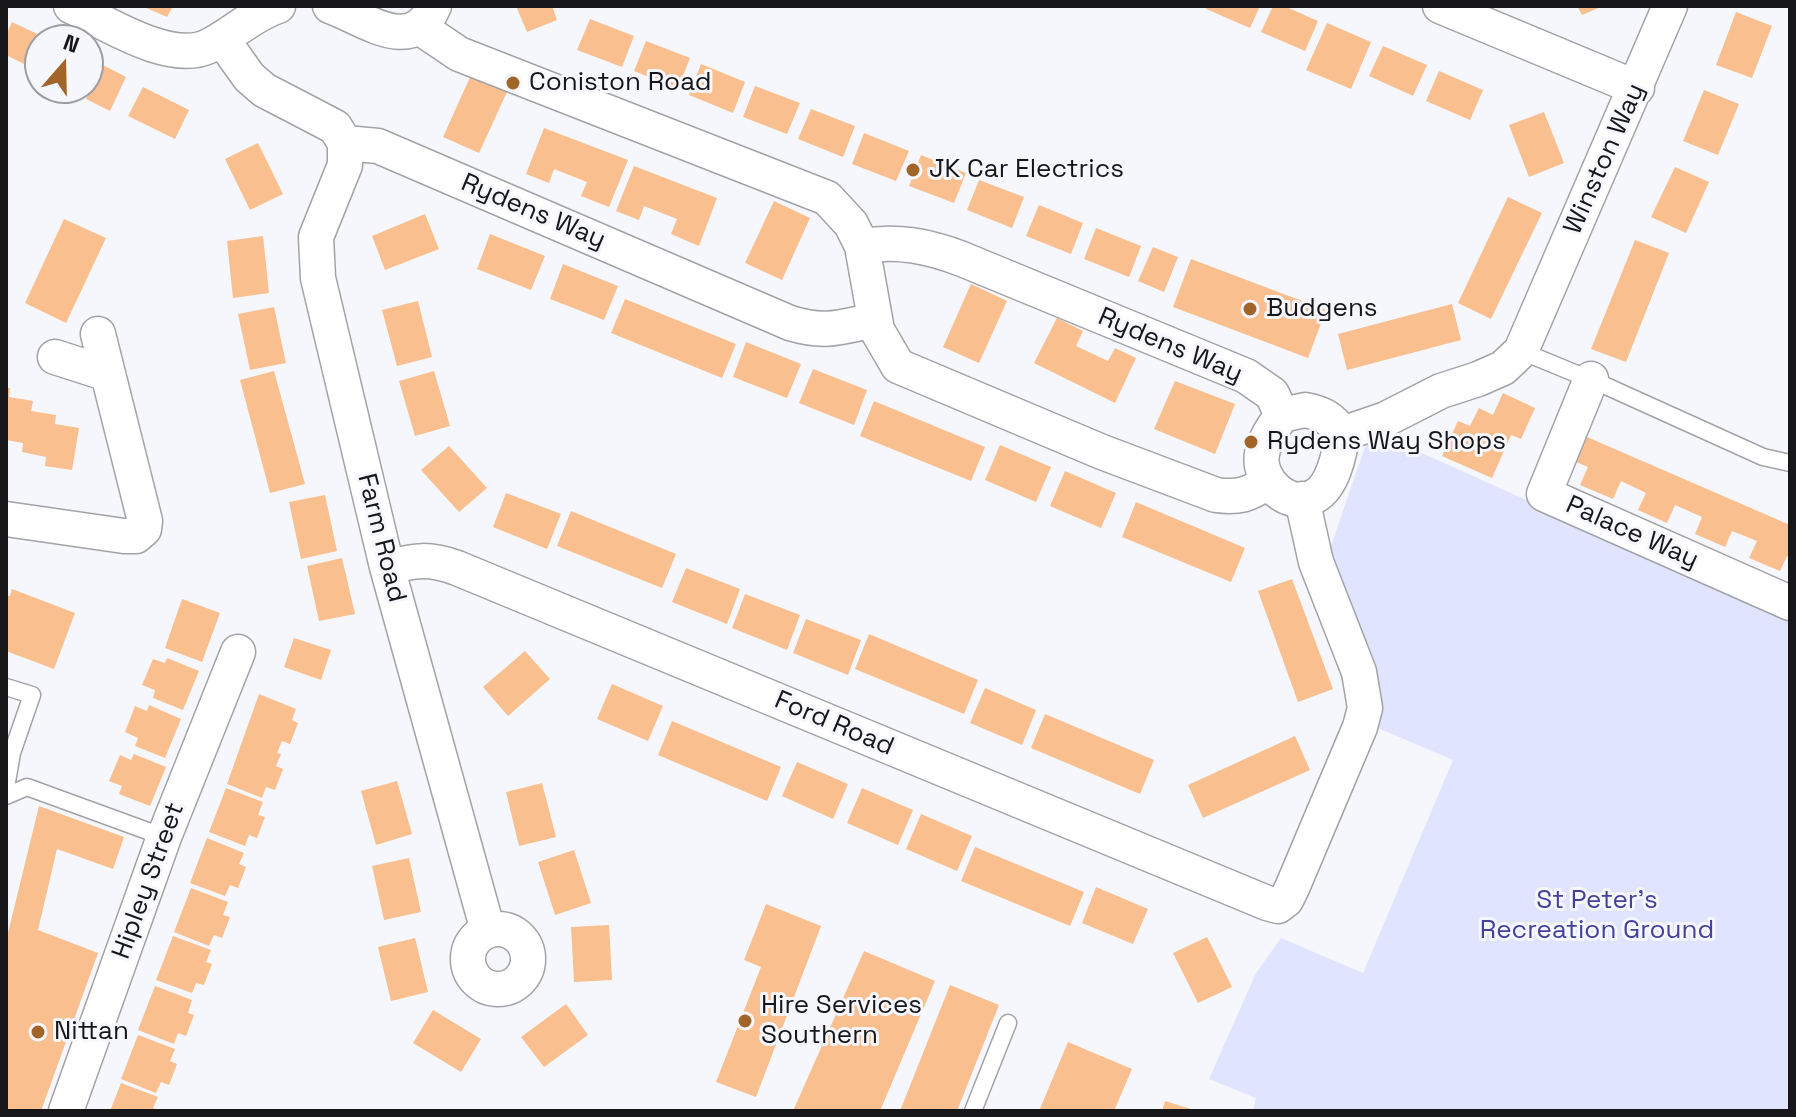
<!DOCTYPE html>
<style>
body{margin:0}
#map{position:relative;width:1796px;height:1117px;overflow:hidden;background:#f6f7fc;font-family:"Space Grotesk",sans-serif}
canvas{display:block}
.frame{position:absolute;inset:0;border:8px solid #171719;pointer-events:none}
.north{position:absolute;left:24px;top:24px;width:80px;height:80px;box-sizing:border-box;background:#f6f7fc;border:2px solid #9d9da1;border-radius:50%;rotate:20deg;font-size:22px;font-weight:700;line-height:32px;text-align:center;color:#171719}
.north::after{content:'';display:block;margin:auto;width:28px;height:36px;background:#a26529;clip-path:polygon(50% 0,100% 100%,50% 72%,0 100%)}
</style>
<div id="map">
<canvas width="1796" height="1117"></canvas>
<div class="frame"></div>
<div class="north">N</div>
</div>
<script>
const c = document.querySelector('canvas').getContext('2d');
c.lineJoin = 'round';
function paint(path, color) { c.fillStyle = color; c.fill(path, 'evenodd'); }
function strokePath(path, color, width, dash) { c.strokeStyle = color; c.lineWidth = width; c.lineCap = dash ? 'butt' : 'round'; c.setLineDash(dash || []); c.stroke(path); }
function write(font, color, halo, rows, align = 'center') {
  c.font = font + ' "Space Grotesk",sans-serif'; c.lineWidth = 6; c.setLineDash([]); c.textBaseline = 'middle'; c.strokeStyle = halo; c.fillStyle = color; for (const [text, x, y, turn = 0] of rows) {
    c.save(); c.translate(x, y); c.rotate((+turn || 0) * Math.PI / 180); c.textAlign = isNaN(turn) ? turn : align; if (halo) c.strokeText(text, 0, 0); c.fillText(text, 0, 0); c.restore();
  }
}
paint(new Path2D(`
 M1371,430L1790,619V1111H1253L1256,1098L1209,1079L1256,973L1281,938L1363,973L1453,760L1371,725L1326,560Z`), '#e0e4fe');
paint(new Path2D(`
 M142,6H173L167,17Z
 M516,6H552L557,20L527,32Z
 M1208,6H1260L1250,28L1206,9Z
 M1273,6H1284L1318,21L1305,51L1261,32Z
 M1577,6H1603L1582,15Z
 M1736,12L1772,26L1752,78L1716,65Z
 M590,19L634,36L622,67L577,50Z
 M12,22L50,40H40V72L6,55V35Z
 M1327,23L1371,42L1351,89L1306,70Z
 M646,41L690,58L678,89L634,71Z
 M1383,46L1427,65L1413,96L1369,76Z
 M701,64L745,82L733,113L689,95Z
 M103,65L126,77L110,111L86,99Z
 M1439,71L1483,90L1470,120L1426,101Z
 M471,75L507,92L479,153L443,137Z
 M755,86L800,103L787,134L743,117Z
 M143,87L189,110L175,139L128,116Z
 M1704,90L1739,104L1718,155L1683,141Z
 M811,109L855,126L843,157L798,139Z
 M1544,112L1564,163L1529,177L1509,125Z
 M544,128L628,160L609,207L581,196L587,182L554,169L549,183L526,174Z
 M864,133L909,151L896,181L852,164Z
 M258,143L283,194L250,210L225,159Z
 M921,155L966,173L954,203L909,186Z
 M634,166L717,198L699,246L671,234L677,219L644,206L639,220L616,211Z
 M1675,167L1709,182L1686,233L1651,217Z
 M979,180L1024,197L1012,228L967,210Z
 M1508,197L1542,213L1491,319L1458,303Z
 M774,201L810,218L782,280L745,263Z
 M1039,205L1083,223L1071,254L1026,236Z
 M425,214L439,249L385,270L372,236Z
 M64,219L106,238L66,323L25,303Z
 M1096,228L1141,246L1129,277L1084,259Z
 M490,234L545,256L531,290L477,269Z
 M263,236L269,293L233,298L227,241Z
 M1635,240L1669,253L1626,362L1591,349Z
 M1153,247L1178,257L1164,292L1138,281Z
 M1191,259L1326,310L1308,358L1173,307Z
 M563,264L618,286L604,320L550,299Z
 M971,284L1007,301L979,363L943,347Z
 M625,299L736,344L722,378L611,333Z
 M418,301L432,357L397,366L382,310Z
 M1452,304L1461,340L1347,370L1338,334Z
 M274,307L286,363L250,370L238,314Z
 M1057,318L1083,331L1076,346L1108,361L1115,348L1136,358L1115,403L1034,363Z
 M746,342L801,364L787,398L733,377Z
 M813,369L867,390L854,425L799,403Z
 M274,371L305,484L270,493L240,380Z
 M434,371L450,426L415,436L399,381Z
 M1175,381L1235,404L1215,454L1154,429Z
 M6,388H10L9,397L33,401L31,411L56,415L55,424L79,428L72,470L45,466L46,457L22,452L23,443L6,440Z
 M1503,393L1535,408L1521,439L1511,435L1492,478L1442,456L1458,421L1470,426L1479,408L1493,415Z
 M874,401L985,447L971,481L860,436Z
 M1587,437L1790,525V558L1787,556L1780,571L1749,558L1757,541L1732,531L1725,547L1695,534L1702,517L1675,505L1667,523L1638,510L1646,493L1621,481L1613,499L1580,485L1588,467L1576,462Z
 M1000,445L1051,467L1036,502L985,480Z
 M449,446L487,488L459,512L421,470Z
 M1065,471L1116,493L1101,528L1050,506Z
 M506,493L561,514L547,549L493,527Z
 M325,495L337,551L301,559L289,502Z
 M1136,502L1245,548L1231,582L1122,537Z
 M571,511L676,554L662,588L557,546Z
 M342,558L355,614L319,621L307,566Z
 M686,568L740,589L727,624L672,602Z
 M1292,579L1333,689L1298,702L1258,591Z
 M12,589L75,613L54,669L6,651V595L10,596Z
 M745,594L800,615L787,650L732,628Z
 M182,599L220,613L202,662L165,648Z
 M806,619L861,640L848,675L793,653Z
 M869,634L978,680L964,714L855,669Z
 M294,638L331,650L321,680L284,667Z
 M525,651L550,679L508,716L483,687Z
 M167,658L199,671L183,710L153,698L155,690L142,685L153,659L165,663Z
 M612,684L663,706L648,741L597,719Z
 M985,688L1036,710L1022,745L970,723Z
 M259,694L296,709L292,720L298,723L290,744L282,741L277,753L281,754L276,766L283,769L275,790L266,787L262,798L227,784Z
 M149,705L181,719L165,758L135,746L138,738L125,732L135,706L147,711Z
 M1045,714L1154,760L1140,794L1031,748Z
 M672,721L781,767L767,801L658,755Z
 M1295,736L1310,770L1203,818L1188,785Z
 M134,754L166,767L150,806L119,794L122,786L109,781L120,755L131,760Z
 M797,762L848,784L833,819L782,796Z
 M397,781L412,834L376,845L361,791Z
 M542,783L556,837L519,846L506,792Z
 M226,788L263,802L258,815L265,817L257,838L249,835L245,846L209,832Z
 M862,788L913,810L898,845L847,823Z
 M39,806L124,837L113,869L57,849L38,930L98,953L41,1111H6V941Z
 M921,814L972,836L957,871L906,849Z
 M207,838L244,853L239,864L246,867L238,888L230,885L225,896L190,883Z
 M975,847L1084,892L1070,926L961,881Z
 M574,850L591,903L555,915L538,862Z
 M409,858L421,912L384,920L372,866Z
 M1096,887L1148,909L1133,944L1082,923Z
 M191,888L228,902L223,915L230,917L222,938L214,935L209,946L174,932Z
 M766,904L821,926L756,1097L716,1082L761,967L744,960Z
 M609,925L612,980L574,982L571,927Z
 M173,936L211,950L206,962L212,964L204,985L196,983L192,993L156,980Z
 M1207,937L1232,987L1198,1003L1173,953Z
 M415,938L428,992L391,1001L378,947Z
 M864,951L935,981L880,1111H793Z
 M950,985L999,1005L957,1111H900Z
 M155,986L192,1000L188,1013L194,1015L186,1036L178,1033L174,1044L138,1030Z
 M566,1004L588,1035L544,1067L521,1037Z
 M433,1010L481,1039L461,1072L413,1043Z
 M138,1035L175,1049L170,1061L177,1064L169,1085L161,1082L156,1093L121,1079Z
 M1068,1042L1132,1069L1114,1111H1039Z
 M121,1083L158,1097L153,1108L159,1111H110Z
 M1165,1101L1194,1110V1111H1162Z`), '#f9bf8f');
const lane = new Path2D(`
 M1521,351L1606,386L1763,457L1790,463
 M6,687L32,695L12,753L6,787
 M6,796L27,787L164,837
 M973,1111L1008,1023`);
const street = new Path2D(`
 M71,6C106,23 171,65 209,46C233,34 253,14 278,6
 M330,6C366,19 412,57 434,6
 M1440,6L1637,88
 M419,27L459,54L827,198L851,224L862,246L877,330L898,366L1102,452L1216,495C1238,498 1249,495 1267,482
 M222,39L249,77L264,90L335,127L345,143
 M345,143V165L316,237L318,278L387,567L488,931
 M345,143L378,146L790,323C826,334 840,327 875,320
 M862,246C898,240 928,246 962,259L1246,376L1272,394L1282,415
 M55,357L108,374
 M1591,379L1544,494L1790,603
 M1305,410C1322,413 1333,419 1342,434C1340,453 1333,486 1315,496C1289,511 1257,480 1262,454C1264,440 1274,426 1282,415Z
 M1342,434L1386,419L1441,391L1478,379L1503,368L1521,351L1670,6
 M6,519L124,536H136L144,529L145,521L98,334
 M387,567C416,560 429,558 457,568L1267,903L1278,906L1286,900L1292,888L1360,727L1365,708L1359,672L1316,562L1302,499
 M468 959a30 30 0 1 1 60 0a30 30 0 1 1-60 0Z
 M66,1111L164,837L238,652`);
strokePath(lane, '#a2a3a7', 19);
strokePath(street, '#a2a3a7', 37);
strokePath(lane, '#fff', 16);
strokePath(street, '#fff', 34);
for (const [x, y, r, color] of [
 [513,83,8,"#a26529"],
 [913,170,8,"#a26529"],
 [1250,309,8,"#a26529"],
 [1251,442,8,"#a26529"],
 [745,1021,8,"#a26529"],
 [38,1032,8,"#a26529"]
]) { const dot = new Path2D(); dot.arc(x, y, r, 0, 2 * Math.PI); c.fillStyle = color; c.fill(dot); strokePath(dot, '#f6f7fc', 3); }
write('26px', '#171719', '#f6f7fc', [
 ["Coniston Road",529,83],
 ["JK Car Electrics",929,170],
 ["Budgens",1266,309],
 ["Rydens Way Shops",1267,442],
 ["Hire Services",761,1006],
 ["Southern",761,1036],
 ["Nittan",54,1032]
], 'left');
write('26px', '#171719', '#f6f7fc', [
 ["Winston Way",1605,159,-66],
 ["Rydens Way",533,212,23],
 ["Rydens Way",1170,346,23],
 ["Palace Way",1632,533,24],
 ["Farm Road",381,538,76],
 ["Ford Road",834,724,23],
 ["Hipley Street",149,881,-70]
]);
write('26px', '#44419d', '#f6f7fc', [
 ["St Peter's",1597,901],
 ["Recreation Ground",1597,931]
]);
</script>
